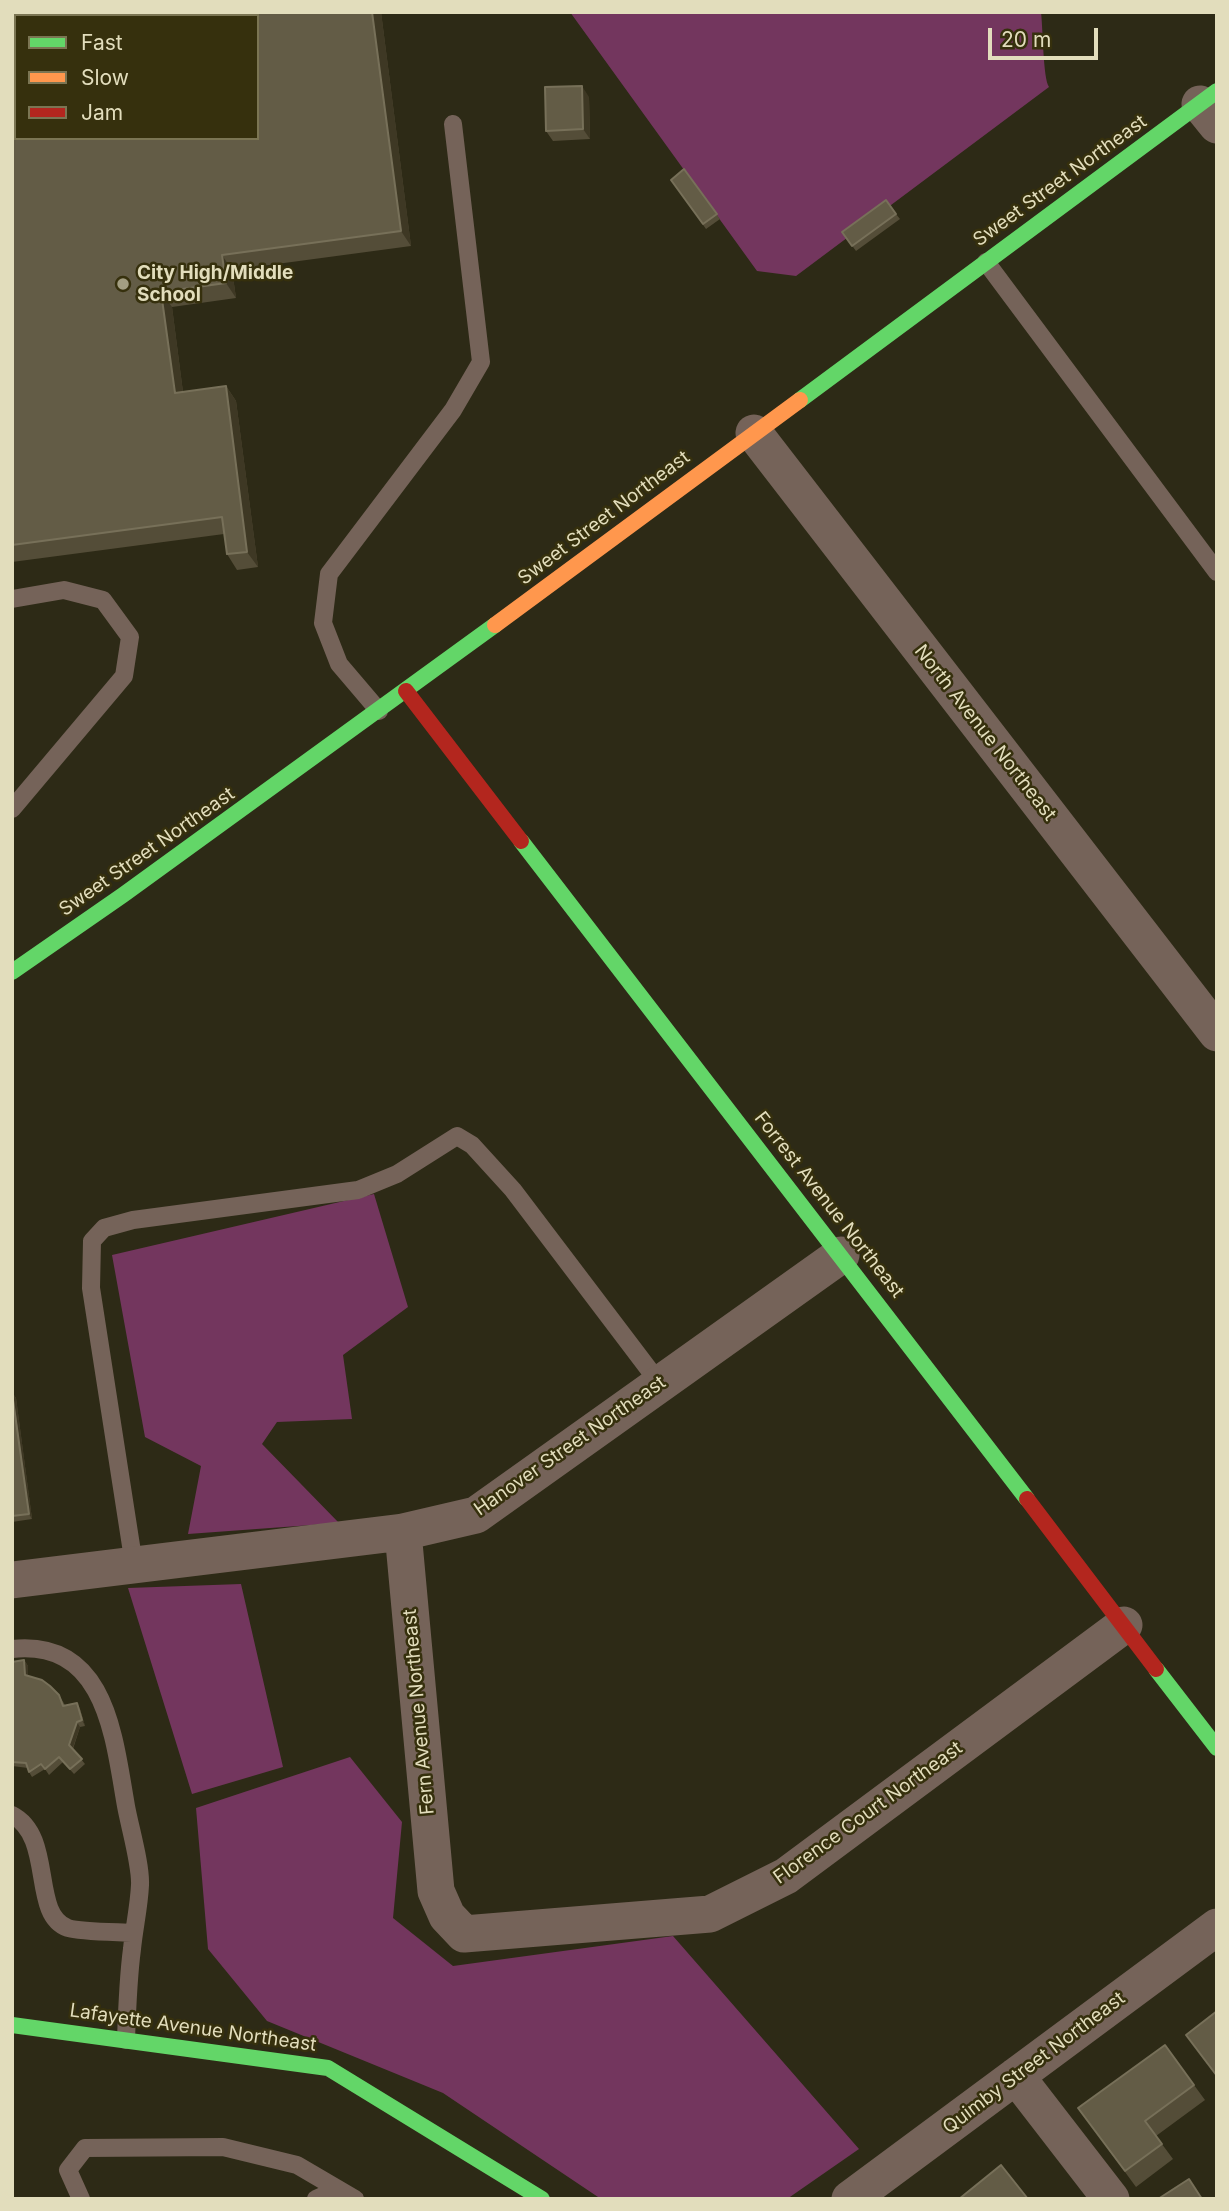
<!DOCTYPE html>
<style>
body{margin:0}
#map{position:relative;width:1229px;height:2211px;overflow:hidden;background:#2d2a16;font-family:Inter,sans-serif}
canvas{display:block}
.frame{position:absolute;inset:0;border:14px solid #e2ddbc;pointer-events:none}
.legend{position:absolute;left:14px;top:14px;width:245px;height:126px;box-sizing:border-box;background:#36300d;border:2px solid #7b7553;margin:0;padding:9px 12px;list-style:none;font-size:21px;color:#e2ddbc}
.legend li{display:flex;align-items:center;gap:14px;height:35px}
.legend b{width:35px;border:2px solid #7b7553}
.scale{position:absolute;left:988px;top:28px;width:110px;height:32px;box-sizing:border-box;border:4px solid #e2ddbc;border-top:0;padding-left:9px;font-size:21px;line-height:24px;white-space:nowrap;color:#e2ddbc;-webkit-text-stroke:5px #36300d;paint-order:stroke}
</style>
<div id="map">
<canvas width="1229" height="2211"></canvas>
<div class="frame"></div>
<ul class="legend">
<li><b style="height:9px;background:#63d668"></b>Fast</li>
<li><b style="height:9px;background:#ff974d"></b>Slow</li>
<li><b style="height:9px;background:#b3261e"></b>Jam</li>
</ul>
<div class="scale">20 m</div>
</div>
<script>
const c = document.querySelector('canvas').getContext('2d');
c.lineJoin = 'round';
function paint(path, color) { c.fillStyle = color; c.fill(path, 'evenodd'); }
function strokePath(path, color, width, dash) { c.strokeStyle = color; c.lineWidth = width; c.lineCap = dash ? 'butt' : 'round'; c.setLineDash(dash || []); c.stroke(path); }
function write(font, color, halo, rows, align = 'center') {
  c.font = font + ' Inter,sans-serif'; c.lineWidth = 5; c.setLineDash([]); c.textBaseline = 'middle'; c.strokeStyle = halo; c.fillStyle = color; for (const [text, x, y, turn = 0] of rows) {
    c.save(); c.translate(x, y); c.rotate((+turn || 0) * Math.PI / 180); c.textAlign = isNaN(turn) ? turn : align; if (halo) c.strokeText(text, 0, 0); c.fillText(text, 0, 0); c.restore();
  }
}
paint(new Path2D(`
 M570,12H1041C1043,29 1043,78 1049,87L796,276L757,271Z
 M374,1194L408,1307L343,1355L352,1419L277,1422L262,1444L339,1523L188,1534L201,1466L145,1437L112,1255Z
 M241,1584L283,1767L192,1794L128,1588Z
 M350,1757L402,1822L393,1918L453,1966L673,1936L859,2149L787,2199H601L443,2093L267,2021L208,1949L196,1808Z`), '#73365e');
strokePath(new Path2D(`
 M986,262L1217,572
 M12,599L64,590L103,600L130,637L124,676L12,809
 M379,711L339,664L323,623L329,574L453,410L481,362L453,124
 M134,1565L91,1288L92,1241L104,1228L133,1220L358,1190L397,1174L457,1136L472,1145L513,1190L660,1384
 M12,1649C107,1639 114,1739 126,1806C130,1828 141,1865 140,1885C139,1907 134,1928 132,1949C128,1979 127,2010 126,2040
 M12,1815C55,1837 30,1915 68,1928C81,1932 118,1932 134,1933
 M81,2199L68,2170L85,2148L223,2147L297,2165L355,2199
 M316,2199L338,2189`), '#756359', 18);
strokePath(new Path2D(`
 M1200,104L1217,125
 M754,433L1217,1033
 M403,1532L436,1891L447,1916L464,1934L710,1914L786,1876L1124,1625
 M12,1580L403,1532L476,1515L841,1255
 M1016,2076L1111,2199
 M850,2199L1217,1927`), '#756359', 37);
strokePath(new Path2D(`
 M800,400L1217,91
 M521,841L1027,1499
 M12,972L123,895L495,625
 M1156,1669L1217,1748
 M12,2025L328,2068L542,2199`), '#63d668', 16);
strokePath(new Path2D(`
 M495,625L800,400`), '#ff974d', 16);
strokePath(new Path2D(`
 M406,691L521,841
 M1027,1499L1156,1669`), '#b3261e', 16);
paint(new Path2D(`
 M12,12H381L411,246L232,270L236,298L172,307L183,392L226,386L236,401L258,567L237,570L227,554L224,534L12,562Z
 M589,97L590,139L553,141L546,131Z
 M684,169L720,219L706,229L671,180Z
 M896,214L900,219L856,251L842,232Z
 M12,1393L16,1398L32,1519L12,1522Z
 M24,1660L28,1666V1676L59,1695L65,1705L77,1703L80,1709L85,1726L80,1727L73,1749L85,1764L74,1774L63,1762L49,1775L45,1769L32,1777L29,1772L28,1768L12,1766V1662Z
 M1194,2085L1205,2100L1156,2136L1173,2159L1136,2187L1089,2123Z`), '#544d38');
paint(new Path2D(`
 M372,12H381L411,246L401,231Z
 M582,86L589,97L590,139L583,129Z
 M222,255L232,270L236,298L226,283Z
 M161,292L172,307L185,408L175,393Z
 M226,386L236,401L258,567L247,552Z
 M13,1393L16,1398L32,1519L29,1514Z
 M24,1660L28,1666V1680L25,1675Z
 M77,1703L80,1709L85,1726L82,1720Z
 M77,1722L80,1727L72,1750L69,1745Z`), '#3e3824');
const building = new Path2D(`
 M12,12H372L401,231L222,255L226,283L161,292L175,393L226,386L247,552L227,554L222,517L12,545ZM16,16H257V138H16Z
 M582,86L583,129L546,131L545,87Z
 M684,169L717,214L703,224L671,180Z
 M886,200L896,214L852,246L842,232Z
 M12,1393L29,1514L12,1516Z
 M24,1660L25,1675L42,1680L50,1686L59,1695L63,1706L77,1703L82,1720L77,1722L69,1745L82,1759L70,1769L59,1757L45,1769L41,1764L29,1772L26,1763L12,1762V1662Z
 M1217,2011V2076L1186,2035Z
 M1165,2045L1194,2085L1145,2121L1162,2144L1125,2171L1078,2108Z
 M1001,2165L1028,2199H959Z
 M1189,2179L1202,2199H1158Z`);
paint(building, '#635c46');
strokePath(building, '#777059', 2);
for (const [x, y, r, color] of [
 [123,284,7,"#a39e82"]
]) { const dot = new Path2D(); dot.arc(x, y, r, 0, 2 * Math.PI); c.fillStyle = color; c.fill(dot); strokePath(dot, '#36300d', 2.5); }
write('19px', '#e2ddbc', '#36300d', [
 ["Sweet Street Northeast",1060,181,-36],
 ["Sweet Street Northeast",604,518,-37],
 ["North Avenue Northeast",985,733,52],
 ["Sweet Street Northeast",147,852,-35],
 ["Forrest Avenue Northeast",829,1205,52],
 ["Hanover Street Northeast",570,1446,-35],
 ["Fern Avenue Northeast",419,1712,-95],
 ["Florence Court Northeast",868,1813,-36],
 ["Lafayette Avenue Northeast",193,2028,8],
 ["Quimby Street Northeast",1034,2063,-37]
]);
write('bold 19px', '#e2ddbc', '#36300d', [
 ["City High/Middle",137,273],
 ["School",137,295]
], 'left');
</script>
